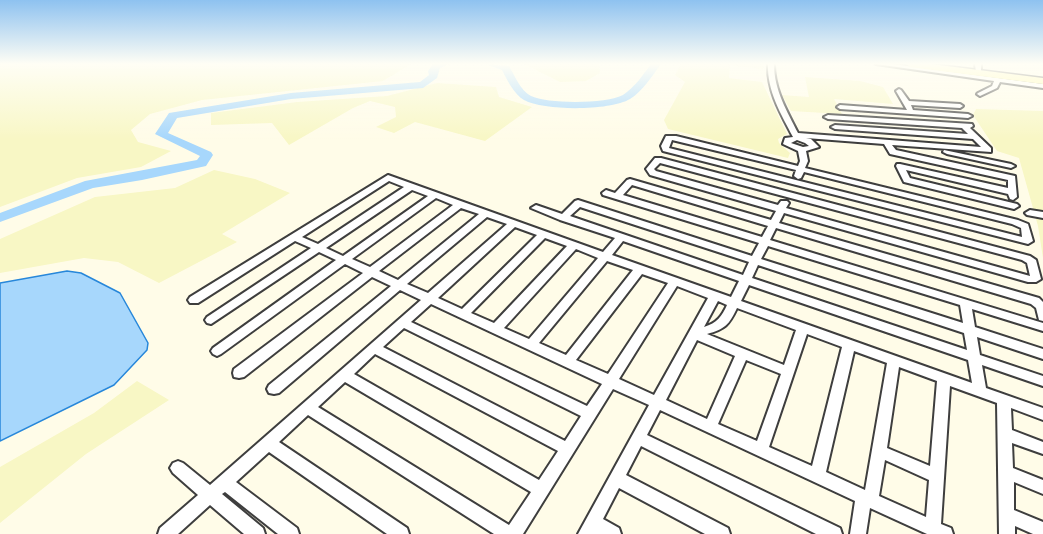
<!DOCTYPE html>
<style>
body{margin:0}
canvas{display:block;background:#fffce8}
</style>
<canvas width="1043" height="534"></canvas>
<script>
const c = document.querySelector('canvas').getContext('2d');
c.lineJoin = 'round';
function paint(path, color) { c.fillStyle = color; c.fill(path, 'evenodd'); }
function strokePath(path, color, width, dash) { c.strokeStyle = color; c.lineWidth = width; c.lineCap = dash ? 'butt' : 'round'; c.setLineDash(dash || []); c.stroke(path); }
paint(new Path2D(`
 M0,64H411L383,81L202,100L150,114L131,130L138,142L171,151L141,167L77,178L0,207Z
 M524,64H599L600,73L586,81L560,82Z
 M681,64H764L763,69L730,65L729,78L762,82L787,134L778,139L779,143L790,153L788,158L668,129L664,120L685,82L675,75Z
 M805,77L860,81L883,87L893,104L834,99L842,114L791,111L782,95L809,97Z
 M437,83L496,87L499,97L532,107L485,141L415,122L394,133L376,127L396,117L395,107L370,101L353,108L289,145L272,123L211,125V113L297,102L387,96Z
 M976,109L1043,111V258L1038,226L1019,158L997,151L973,115Z
 M214,170L255,179L290,193L222,234L237,242L159,283L118,262L84,258L0,273V239L95,197L175,188Z
 M137,381L169,400L86,454L0,523V467L94,413Z`), '#f8f7c5');
const water = new Path2D(`
 M67,271L81,273L120,293L148,343L147,350L114,385L0,441V283Z`);
paint(water, '#a7d7fc');
strokePath(water, '#2787da', 1.5);
paint(new Path2D(`
 M433,64H449L440,68L437,78L423,88L291,99L177,118L168,133L211,152L213,155L206,166L142,180L93,188L0,222V213L85,181L197,160L200,156L155,134L169,113L291,93L420,82L429,75L428,71Z
 M485,64L509,66C515,76 520,90 531,96C547,104 607,104 623,95C635,87 643,75 651,64H661C652,76 643,91 630,99C610,111 544,111 524,100C514,94 507,80 502,70Z`), '#a7d7fc');
const street = new Path2D(`
 M768,64H774C774,90 787,111 798,133L981,147L973,139L835,129L831,127L835,125L968,134L962,128L828,119L824,117L828,115L972,124L973,126L970,128L991,148V152L892,145L896,150L1015,176L1017,197L1013,200L1010,199L1008,194L906,170L910,178L1017,204L1019,206L1014,209L904,182L896,166L897,164H900L1008,188V180L890,154L884,144L806,138L811,139L819,147L806,151L808,161L805,168L1018,220L1028,224L1033,241L1028,244L663,151L661,146L666,136H676L798,166L800,161L798,151L783,144L785,138L793,137C781,114 767,91 768,64ZM672,140L796,170L794,176L798,179L801,178L804,172L1012,224L1021,228L1022,237L669,148ZM797,140L805,143L809,146L803,147L791,143Z
 M876,64H893L1043,84V88L1000,82L997,88L980,96L977,94L978,93L992,86L994,81Z
 M975,64H981V74L976,73Z
 M899,89L901,90L909,101L960,104L963,106L960,108L911,105L913,110L968,114L972,116L968,118L840,109L837,107L840,105L907,110L896,91Z
 M944,150L1011,164L1015,166L1011,168L947,154L943,152Z
 M655,158H661L1030,256L1036,260L1041,279L1036,282H1028L784,213L779,223L1039,298L1043,302V321L1039,320L1036,308L1031,304L776,228L770,240L1043,323V331L972,309L975,327L1043,349V359L977,337L980,355L1043,376V386L982,365L986,388L1043,408V420L1011,408L1012,430L1043,442V454L1012,443L1013,468L1043,480V494L1014,482V510L1043,522V534H1033L1015,526V534H999L997,403L950,386L941,524L951,528L953,534H927L870,508L866,534H850L855,501L660,410L647,435L840,528L842,534H816L641,446L626,475L728,528L730,534H705L619,488L603,519L619,528L621,534H578L649,405L613,389L523,534H494L308,415L279,442L407,528L409,534H387L269,452L236,482L297,528L299,534H278L225,492L222,494L263,528L265,534H244L210,505L178,534H158L160,528L198,495L173,473L170,468L173,463L178,461L183,463L210,485L421,300L400,290L279,393L274,394L269,393L267,389L269,385L391,286L372,277L244,377L239,378L234,377L233,373L234,369L363,273L345,264L221,354L217,356L213,354L211,351L213,348L336,260L319,252L211,324L207,323L205,320L207,317L311,248L295,241L198,303H190L188,300L190,297L388,175L603,252L615,238L560,220L531,208L536,205L562,214L575,201L578,200L752,256L759,243L603,195L602,193L606,190L615,193L627,180L630,179L771,220L776,211L650,175L646,169ZM660,163L1022,260L1027,263L1030,276L786,208L789,203L787,201H781L778,205L656,171L654,169ZM389,181L404,187L318,244L302,237ZM632,185L768,226L762,237L623,195ZM412,190L428,196L343,256L326,248ZM436,198L453,205L370,267L352,259ZM580,207L749,262L743,275L570,216ZM461,208L479,214L398,280L379,271ZM487,217L507,224L428,293L407,284ZM515,227L537,235L462,309L438,298ZM545,238L567,246L494,323L471,313ZM623,241L739,281L731,297L612,255ZM768,246L960,305L963,323L761,259ZM576,249L598,258L529,339L504,328ZM607,261L633,270L566,355L539,343ZM758,265L964,333L967,350L752,278ZM642,274L668,283L608,374L576,360ZM749,285L968,360L972,383L741,301ZM677,286L708,298L654,395L619,379ZM718,301L727,305C722,316 717,323 704,327ZM431,304L602,384L587,406L411,322ZM737,308L796,330L784,365L707,334C725,329 729,325 737,308ZM404,328L581,416L565,441L383,347ZM807,334L842,347L812,466L769,447ZM697,340L735,356L707,419L666,400ZM854,351L887,363L865,490L826,472ZM375,354L558,451L539,480L354,374ZM746,360L781,374L757,441L718,424ZM899,367L937,381L930,466L887,448ZM345,382L531,492L509,525L318,407ZM885,460L929,480L926,517L879,496Z
 M1030,210L1043,212V218L1027,215L1025,213Z`);
const secondary = new Path2D(`
 M906,64H931L1043,78V84L910,67Z`);
strokePath(street, '#3e3e3e', 4);
strokePath(secondary, '#2d2d2d', 3);
paint(street, '#fff');
paint(secondary, '#fffba3');
const sky = c.createLinearGradient(0, 0, 0, 139);
sky.addColorStop(0, '#8ec2f0');
sky.addColorStop(0.46, '#fffef5');
sky.addColorStop(1, '#fffef500');
c.fillStyle = sky;
c.fillRect(0, 0, 1043, 139);
</script>
